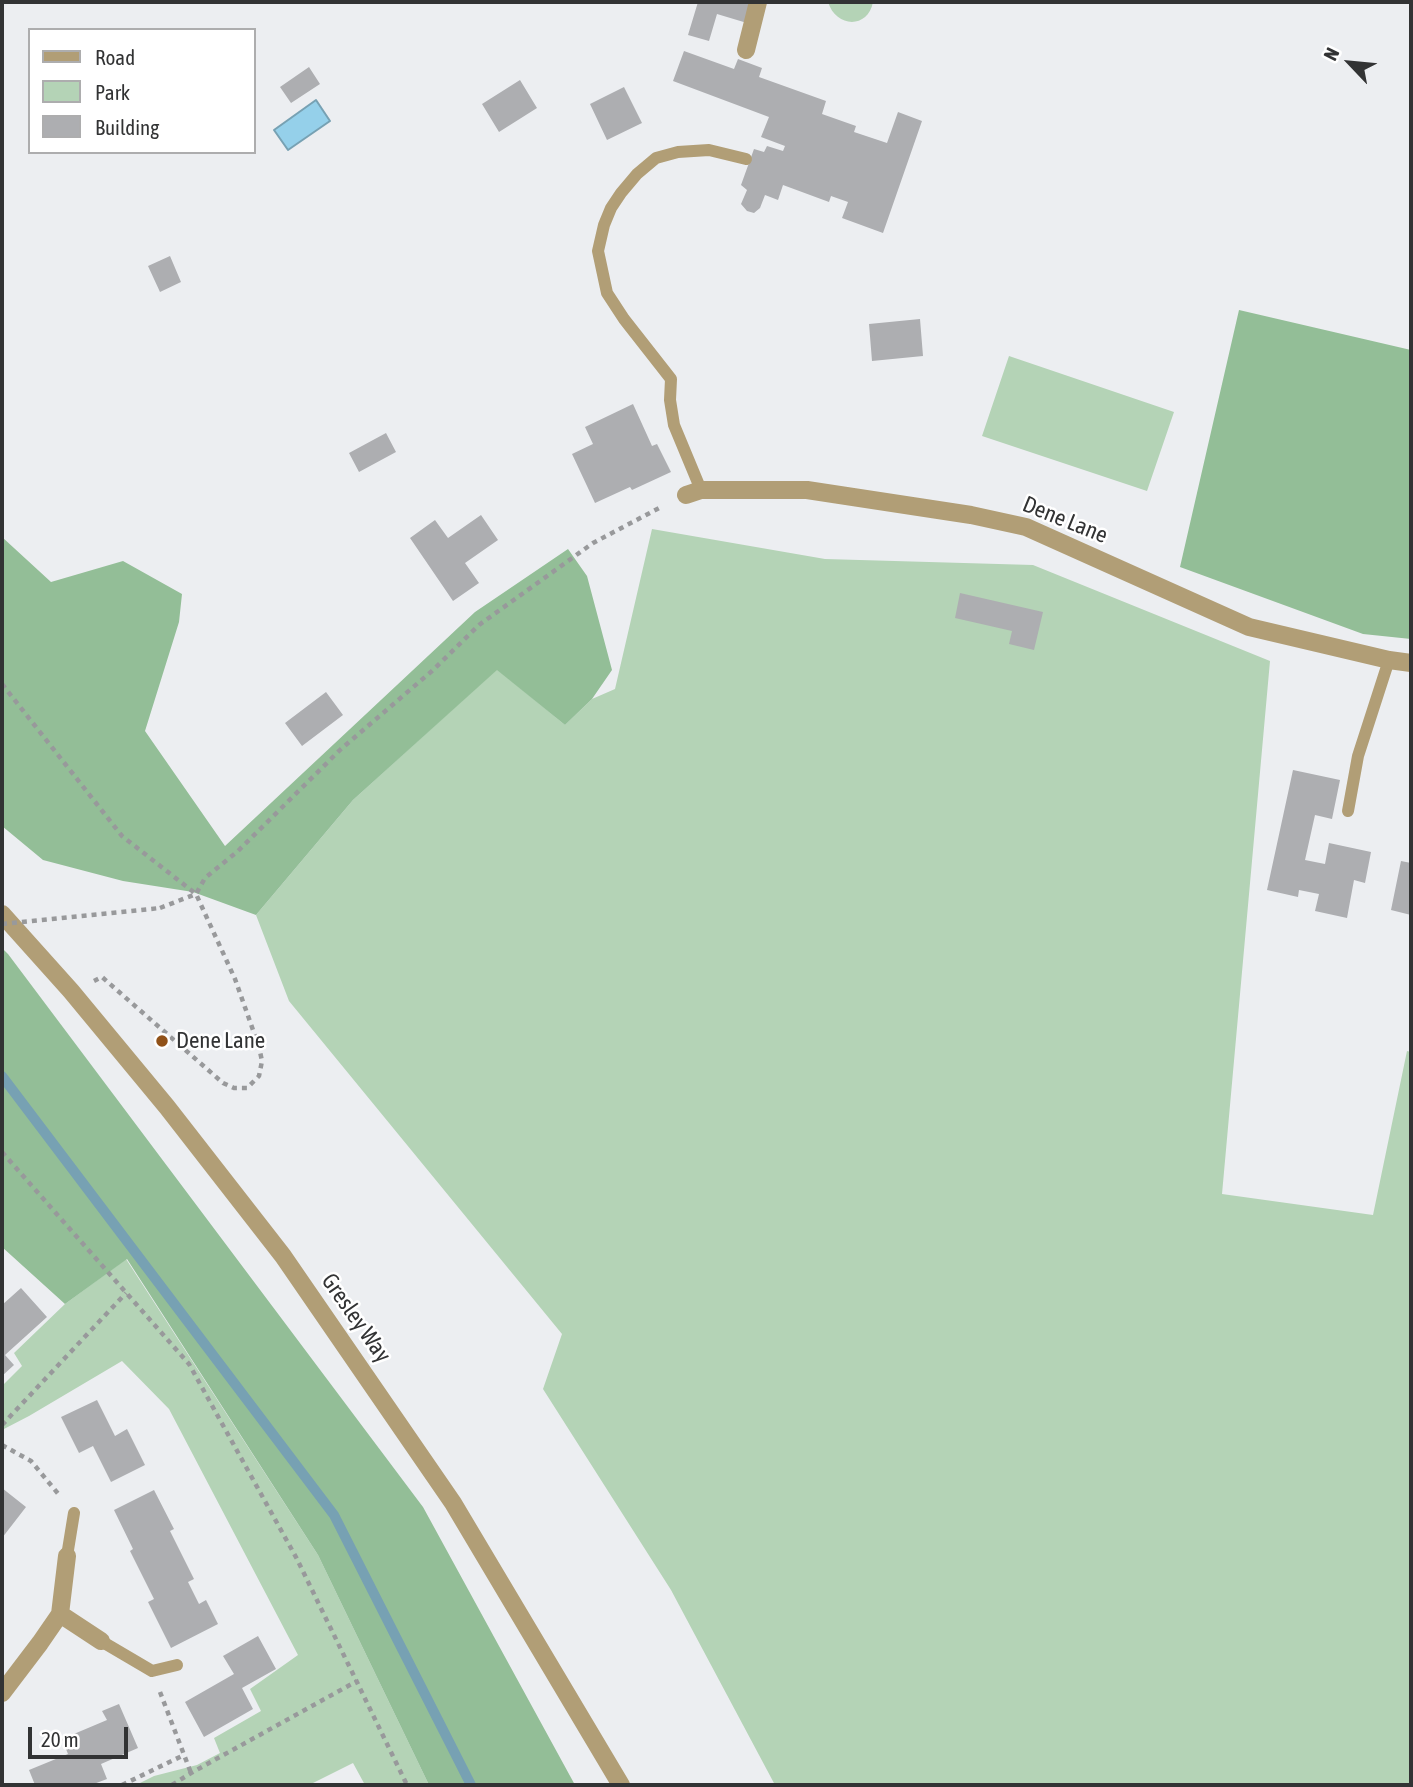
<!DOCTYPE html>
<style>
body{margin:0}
#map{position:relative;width:1413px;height:1787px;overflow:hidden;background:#eceef1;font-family:"Asap Condensed",sans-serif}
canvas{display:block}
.frame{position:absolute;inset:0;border:4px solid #323334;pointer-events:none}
.legend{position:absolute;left:28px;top:28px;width:228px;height:126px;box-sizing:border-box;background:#fff;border:2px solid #adadae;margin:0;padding:9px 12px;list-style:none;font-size:21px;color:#323334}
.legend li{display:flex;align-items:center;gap:14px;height:35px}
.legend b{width:35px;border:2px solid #adadae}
.north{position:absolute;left:1315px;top:28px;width:70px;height:70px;-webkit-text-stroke:5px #fff;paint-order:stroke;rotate:296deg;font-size:19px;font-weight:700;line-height:28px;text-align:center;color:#323334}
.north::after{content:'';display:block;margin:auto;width:24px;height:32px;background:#323334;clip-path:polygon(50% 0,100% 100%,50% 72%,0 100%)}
.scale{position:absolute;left:28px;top:1727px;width:100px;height:32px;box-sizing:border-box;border:4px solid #323334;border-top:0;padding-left:9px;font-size:21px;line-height:24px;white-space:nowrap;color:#323334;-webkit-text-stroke:5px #fff;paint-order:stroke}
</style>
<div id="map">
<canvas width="1413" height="1787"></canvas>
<div class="frame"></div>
<ul class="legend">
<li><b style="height:9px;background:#b19e76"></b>Road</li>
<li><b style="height:19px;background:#b4d3b6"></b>Park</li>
<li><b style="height:19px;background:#adaeb1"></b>Building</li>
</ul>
<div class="north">N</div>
<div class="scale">20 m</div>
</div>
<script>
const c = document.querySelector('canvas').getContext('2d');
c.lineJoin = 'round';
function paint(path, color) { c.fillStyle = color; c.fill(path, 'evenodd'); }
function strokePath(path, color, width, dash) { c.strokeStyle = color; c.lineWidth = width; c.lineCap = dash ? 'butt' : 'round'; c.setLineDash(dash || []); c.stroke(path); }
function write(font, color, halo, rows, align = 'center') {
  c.font = font + ' "Asap Condensed",sans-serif'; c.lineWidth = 5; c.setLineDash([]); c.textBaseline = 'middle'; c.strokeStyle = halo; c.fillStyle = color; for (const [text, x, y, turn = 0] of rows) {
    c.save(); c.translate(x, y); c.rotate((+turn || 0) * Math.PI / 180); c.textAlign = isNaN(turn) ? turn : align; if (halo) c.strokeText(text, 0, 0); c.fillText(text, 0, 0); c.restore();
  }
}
paint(new Path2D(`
 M828,2H873C868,29 836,28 828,2Z
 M1009,356L1174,412L1147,491L982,436Z
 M652,529L825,559L1033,565L1270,661L1222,1194L1373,1215L1407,1051L1411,1052V1785H775L671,1590L543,1389L562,1334L289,1001L256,915L353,800L497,669L565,725L592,699L615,689Z
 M126,1259L318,1555L429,1785H365L353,1763L309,1785H136L154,1776L197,1765L220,1753L214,1738L261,1711L250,1689L298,1655L169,1409L122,1361L29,1416L2,1430V1386L22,1366L14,1353L65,1304Z`), '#b4d3b6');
paint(new Path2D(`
 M1239,310L1411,350V639L1363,634L1180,567Z
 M2,537L51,582L123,561L182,594L179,622L145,731L225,846L475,612L568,549L587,576L612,670L592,699L565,725L497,670L353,800L256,915L193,892L123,881L43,860L2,826Z
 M2,948L8,954L423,1507L575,1785H429L318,1555L127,1259L65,1304L2,1247Z`), '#93be97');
const water = new Path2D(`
 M316,100L330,121L288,150L274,130Z`);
paint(water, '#95d0ea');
strokePath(water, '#77a1b3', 2);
strokePath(new Path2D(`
 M2,1076L334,1515L471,1785`), '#77a1b3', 10);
paint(new Path2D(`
 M698,2H752L747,23L717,14L709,41L688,35Z
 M684,51L734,69L738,59L762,68L759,77L826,101L822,114L856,126L854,132L887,143L898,112L922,121L883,233L842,218L848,202L831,196L829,202L783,185L778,200L765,195L760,208L754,213L747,211L741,204L747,190L741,185L754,149L764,152L767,146L783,151L785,146L761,137L769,117L673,81Z
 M309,67L320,84L291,103L280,87Z
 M520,80L537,108L499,132L482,104Z
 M624,87L642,123L607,140L590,104Z
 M170,256L181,282L160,292L148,266Z
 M920,319L923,356L872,361L869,324Z
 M633,404L652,446L657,444L671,472L632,490L630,487L595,503L572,454L593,444L585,427Z
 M386,433L396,452L359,472L349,453Z
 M481,515L498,540L465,563L479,583L453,601L410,538L435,520L448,538Z
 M960,593L1043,612L1034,650L1009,644L1012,631L955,618Z
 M326,692L343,715L302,746L285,723Z
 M1293,770L1340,780L1332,819L1315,815L1305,860L1325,864L1329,843L1371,852L1365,883L1354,880L1347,918L1315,911L1319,894L1299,890L1298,897L1267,890Z
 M1401,861L1411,863V915L1391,910Z
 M21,1288L47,1317L5,1355L14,1365L2,1376V1305Z
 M97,1400L115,1436L127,1429L145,1465L111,1482L93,1446L79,1453L61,1417Z
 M2,1488L26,1507L2,1538Z
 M154,1490L174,1529L170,1531L194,1579L188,1582L199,1604L206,1600L218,1624L171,1648L148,1602L154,1599L130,1551L133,1549L114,1510Z
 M258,1636L276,1669L242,1688L253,1709L204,1737L185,1702L234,1674L223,1656Z
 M119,1704L138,1748L101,1764L107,1779L91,1785H81V1784L77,1785H35L29,1770L68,1754L62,1739L107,1720L102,1711Z`), '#adaeb1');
strokePath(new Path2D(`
 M2,684L122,836L196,894L235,979L259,1047L262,1061L259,1076L247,1088H234L223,1083L102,977L94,981
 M160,908L196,894L205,878L238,851L341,749L432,671L479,625L593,543L663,506
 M2,1152L189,1364L297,1559L407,1785
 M2,1425L126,1293
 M2,1445L31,1461L60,1496
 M160,1692L191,1773
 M122,1785L184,1755
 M172,1785L191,1773L357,1681`), '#98999b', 4.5, [5, 5]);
strokePath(new Path2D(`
 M701,490L674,425L670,400L671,379L624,319L607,293L598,251L604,225L611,208L621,193L637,174L656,158L678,152L709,150L746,159
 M1348,811L1358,756L1389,660
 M67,1556L74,1513
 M101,1641L152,1671L177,1665`), '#b19e76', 12);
strokePath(new Path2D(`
 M746,50L758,2
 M686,495L701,490H807L971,515L1026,527L1249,627L1389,660L1411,663
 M60,1614L101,1641
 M2,1693L40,1643L60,1614L67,1556`), '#b19e76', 18);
strokePath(new Path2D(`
 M2,914L71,991L167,1107L283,1256L453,1503L621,1785`), '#b19e76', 18);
strokePath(new Path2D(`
 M2,924L160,908`), '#98999b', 4.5, [5, 5]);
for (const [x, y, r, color] of [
 [162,1041,7,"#905118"]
]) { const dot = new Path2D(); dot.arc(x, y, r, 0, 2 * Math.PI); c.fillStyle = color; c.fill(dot); strokePath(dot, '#fff', 2.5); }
write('23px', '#323334', '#fff', [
 ["Dene Lane",1065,520,22],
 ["Gresley Way",356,1318,55]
]);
write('23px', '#323334', '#fff', [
 ["Dene Lane",176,1041]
], 'left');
</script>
